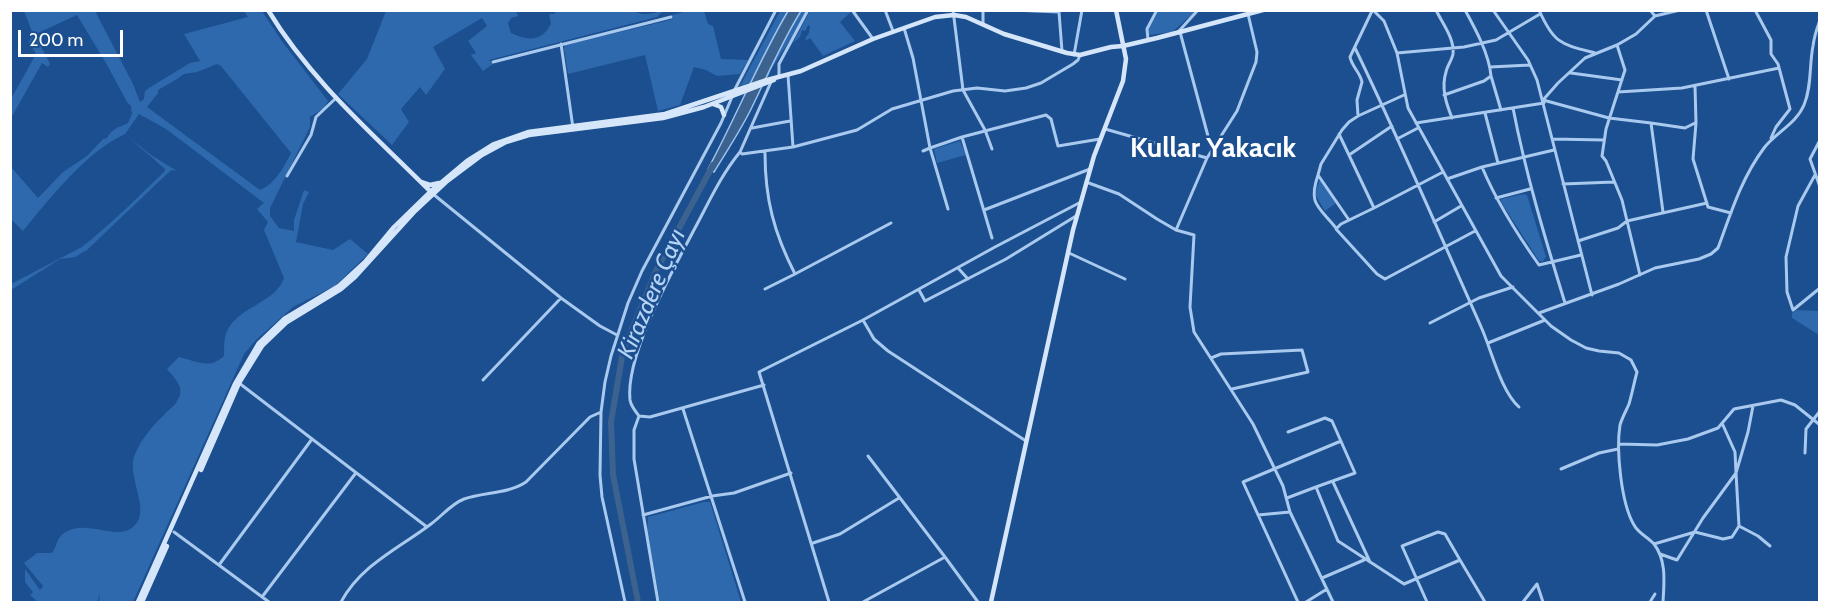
<!DOCTYPE html>
<meta charset="utf-8">
<style>
body{margin:0}
#map{position:relative;width:1830px;height:613px;overflow:hidden;background:#1b4f8f;font-family:Cabin,sans-serif}
canvas{display:block}
.frame{position:absolute;inset:0;border:12px solid #fff;pointer-events:none}
.scale{position:absolute;left:18px;top:30px;width:105px;height:27px;box-sizing:border-box;border:3px solid #fff;border-top:0;padding-left:8px;font-size:18px;line-height:21px;white-space:nowrap;color:#fff;-webkit-text-stroke:4px #1b4f8f;paint-order:stroke}
</style>
<div id="map">
<canvas width="1830" height="613"></canvas>
<div class="frame"></div>
<div class="scale">200 m</div>
</div>
<script>
const c = document.querySelector('canvas').getContext('2d');
c.lineJoin = 'round';
function paint(path, color) { c.fillStyle = color; c.fill(path, 'evenodd'); }
function strokePath(path, color, width, dash) { c.strokeStyle = color; c.lineWidth = width; c.lineCap = dash ? 'butt' : 'round'; c.setLineDash(dash || []); c.stroke(path); }
function write(font, color, halo, rows, align = 'center') {
  c.font = font + ' Cabin,sans-serif'; c.lineWidth = 5; c.setLineDash([]); c.textBaseline = 'middle'; c.strokeStyle = halo; c.fillStyle = color; for (const [text, x, y, turn = 0] of rows) {
    c.save(); c.translate(x, y); c.rotate((+turn || 0) * Math.PI / 180); c.textAlign = isNaN(turn) ? turn : align; if (halo) c.strokeText(text, 0, 0); c.fillText(text, 0, 0); c.restore();
  }
}
paint(new Path2D(`
 M849,10L851,12L840,22L855,41L823,56L810,38L807,40L805,39L809,33L810,26L808,25L805,31L802,30L800,37L793,43L810,11L830,12Z
 M24,11H95L133,84L140,102L144,99L145,91L149,88L190,63L200,61L184,34L248,17L244,11H262L281,40L328,101L324,108L310,117V127L270,208V216L279,228L294,231V220L304,190L309,192L303,204L296,242L333,250L350,239L368,254L335,286L293,307L256,340L244,354L133,602H99L100,594L97,602H38L30,595L33,592L25,582V569L40,590L43,586L24,563L37,553H52C57,547 56,539 63,534C85,517 115,542 133,527C153,511 125,476 135,454C142,438 153,425 165,414C169,409 175,406 177,401C180,397 181,392 180,388C178,381 171,374 167,369L179,357C196,361 209,370 224,356C224,350 224,343 225,337C232,307 275,305 284,278L264,230L268,222L257,209L264,203L166,129L139,114L125,134L151,155L177,171L172,170L169,172L87,250L75,257L60,259L11,290V284L82,247C111,224 138,197 165,171V169L125,134C86,152 50,198 23,231L11,219V167L38,198L63,172L87,156L103,139L107,138C112,128 120,127 128,123L132,114L131,106L127,102L106,63L77,15L38,33L36,37L50,64L48,67L42,63L11,118V99L36,54L29,42L33,34ZM217,64L221,66L291,153C283,168 276,183 260,190L147,107L158,93V90L177,79L184,74L197,72Z
 M634,11C644,17 652,13 663,11L657,17L489,60L493,64L483,71L471,55L476,53L468,41L487,26L482,18L433,47L445,69L426,95L420,87L401,109L409,122L392,145L338,94L367,59L386,11H516L518,16L511,18L508,23L511,33C528,41 541,42 551,24L549,14H554L557,11Z
 M688,11H704L708,24L713,26L721,59L748,60L740,74L717,76L706,70L694,67L680,105L658,111L645,55L568,74L564,48L565,45L670,20L673,18L672,15Z
 M780,11H788L749,83L740,86Z
 M801,11H807L794,34L770,71L769,76L765,78Z
 M1159,11H1196L1172,32L1149,35L1148,30Z
 M960,141L966,155L937,163L934,149Z
 M1319,181H1321L1336,203L1325,211L1315,194Z
 M1524,194L1527,195L1546,257L1542,262L1539,261L1501,202V199Z
 M1797,310L1819,311V335L1792,318V313Z
 M704,502H710L741,602H660L647,531L648,517Z`), '#2e69ad');
const water = new Path2D(`
 M788,11H801C783,40 769,72 754,103C743,127 728,149 714,172L708,169C736,117 758,62 788,11Z`);
paint(water, '#3c6290');
strokePath(water, '#9cc4f0', 1.5);
strokePath(new Path2D(`
 M638,602L613,475L611,422L623,351L656,271L713,165`), '#3c6290', 6);
strokePath(new Path2D(`
 M852,10L873,39
 M885,10L893,31
 M953,10L963,90L985,130L992,149
 M983,10V24
 M1013,10L1059,12
 M1373,10L1384,21L1397,53L1408,108L1501,276L1551,326L1571,340L1586,348L1599,351L1619,353L1631,360L1637,372C1634,383 1632,394 1629,404C1626,411 1622,418 1620,425C1616,450 1621,503 1634,525C1639,534 1648,537 1654,544C1667,561 1664,583 1663,602
 M1436,10C1442,23 1455,39 1453,54C1452,60 1447,66 1446,72C1441,88 1446,103 1452,118
 M1493,10L1528,60L1537,80L1592,295
 M1539,10C1554,44 1561,44 1595,53
 M1650,10L1655,16
 M1706,10L1729,79
 M1755,10L1771,40V54L1778,64L1790,109L1776,127L1771,138
 M1059,12L1062,51
 M904,28L913,58L930,148L962,137
 M1179,31L1198,10
 M1180,32L1212,151
 M1148,40L1147,29L1157,10
 M561,44L573,128
 M1617,45L1625,70L1606,129L1602,156L1606,161L1622,200L1640,275
 M1355,48C1400,141 1440,235 1482,329C1492,352 1501,391 1519,407
 M1397,53L1464,47L1496,40L1540,14
 M1074,55L1082,10
 M493,62L671,17
 M1490,67L1530,65
 M1571,73L1622,80
 M788,75L793,147
 M1491,76L1501,110
 M779,77V64L808,10
 M771,82L740,152L742,154L793,147L857,130L892,109L953,91L977,88L1005,91L1026,88L1041,83L1073,64L1078,60L1080,55
 M1695,86L1696,123L1693,159L1708,207L1731,213
 M734,91L776,10
 M1618,92L1682,88L1779,68
 M1444,95L1484,81L1491,76C1489,54 1476,30 1465,10
 M1513,108C1526,175 1545,238 1565,303
 M1485,113L1498,163
 M1358,116L1357,100L1362,82C1360,72 1352,67 1350,57L1372,11
 M1416,123L1544,103
 M1651,123L1685,128L1695,123
 M752,128L790,121
 M1105,129L1207,158
 M1339,134L1374,208L1341,224L1336,229L1377,274L1385,279L1475,231
 M1397,139L1418,128
 M1552,139L1604,140
 M1820,140L1810,159L1820,187
 M1554,150L1482,167C1497,203 1517,234 1539,265L1581,255
 M923,151L930,148L948,209
 M765,153C765,199 774,233 795,274L765,289
 M1349,155L1392,126
 M1318,175C1308,204 1318,206 1336,228
 M1815,175L1798,206L1786,257L1787,292L1793,310L1820,288
 M287,176L311,135L316,117L335,99
 M1447,179L1482,167
 M1086,182L1119,194L1157,219L1176,230L1194,235L1190,307L1194,332L1253,424L1283,486L1290,512L1333,602
 M1563,184L1614,182
 M433,194L561,298L600,326L617,335
 M1496,198L1530,189
 M1374,208L1443,172
 M984,210L1090,169
 M1663,212L1651,123L1609,118L1543,100L1558,83L1585,58L1617,45L1636,34L1655,16L1680,10
 M1349,220L1318,175L1321,164L1342,130L1349,122L1358,116L1404,95
 M1434,222L1461,206
 M1176,230L1207,158L1237,111L1256,62L1257,52L1248,14
 M992,238L962,137L1046,115L1051,119L1058,146L1100,139
 M1578,241L1618,228L1627,221L1707,203
 M1069,253L1125,279
 M958,268L968,279
 M795,274L891,223
 M919,290L925,301L1006,259L1076,216
 M1539,313L1619,284L1655,268L1699,259L1711,254L1718,248C1731,213 1741,179 1764,148C1775,133 1796,124 1804,105C1812,86 1809,66 1813,46C1814,38 1817,28 1820,20
 M863,320L874,339L888,351L1026,441
 M1430,323L1479,298L1513,287
 M1488,343L1545,320
 M1211,358L1221,354L1302,350L1308,372L1232,389
 M483,380L561,298
 M239,383L427,527
 M683,409L745,602
 M639,416C635,411 631,406 630,400C625,355 674,268 695,228C709,202 721,175 740,152
 M1288,432L1325,418L1332,421L1355,473L1316,487
 M1620,444L1657,445L1688,439L1718,428L1734,409L1781,400L1795,405L1820,425
 M1805,453L1806,429L1820,411
 M868,456L945,557
 M1561,469L1599,453L1618,449
 M1333,482L1370,562
 M1287,498L1316,487L1338,541L1404,584L1460,560L1485,602
 M643,515L712,496L734,493L791,473
 M1258,515L1290,512
 M1739,526L1758,536L1770,546
 M174,532L269,602
 M813,543L840,534L899,498
 M1654,544L1695,532L1723,539L1732,537L1739,526L1736,473L1748,432L1753,406
 M1660,554L1677,560L1703,518L1736,473L1735,452L1722,423
 M219,565L312,439
 M1322,578L1364,560
 M1537,584L1543,602
 M262,597L355,474
 M341,602C361,565 398,549 431,524C442,516 451,504 464,499C484,492 508,494 526,482L590,417L601,412
 M625,602L602,497L600,475L601,412L605,382L611,356L628,303L642,271L721,123L732,97
 M658,602L634,459V430L639,416L650,417L764,385
 M829,602L759,372L863,320L995,247L1079,203
 M863,602L945,557L978,602
 M1298,602L1243,482L1341,441
 M1306,602L1327,589
 M1427,602L1402,546L1438,532L1445,534L1460,560
 M1523,602L1537,584
 M1650,602L1655,594`), '#a9c9ee', 3);
strokePath(new Path2D(`
 M268,10C311,81 373,134 431,192
 M713,104L721,107L724,115
 M421,182L430,185L439,183
 M201,470L239,383L262,346L287,322L341,289L355,277L415,211L446,182L482,155L506,142L529,135L663,118L704,107L774,80
 M138,602L235,384L259,343L284,319L339,286L365,262L394,227L430,192L467,161L494,144L528,132L665,114L767,80L801,71L873,39L935,17L954,15L966,17L1004,34L1067,53L1080,55L1111,47L1123,46L1157,38L1263,10
 M142,602L167,546
 M991,602L1073,230L1094,156L1123,81L1126,59L1116,10`), '#d6e6fa', 4.5);
write('italic 24px', '#b5d3f5', '#1b4f8f', [
 ["Kirazdere Çayı",652,294,-67]
]);
write('bold 28px', '#fff', '#1b4f8f', [
 ["Kullar Yakacık",1213,149]
]);
</script>
